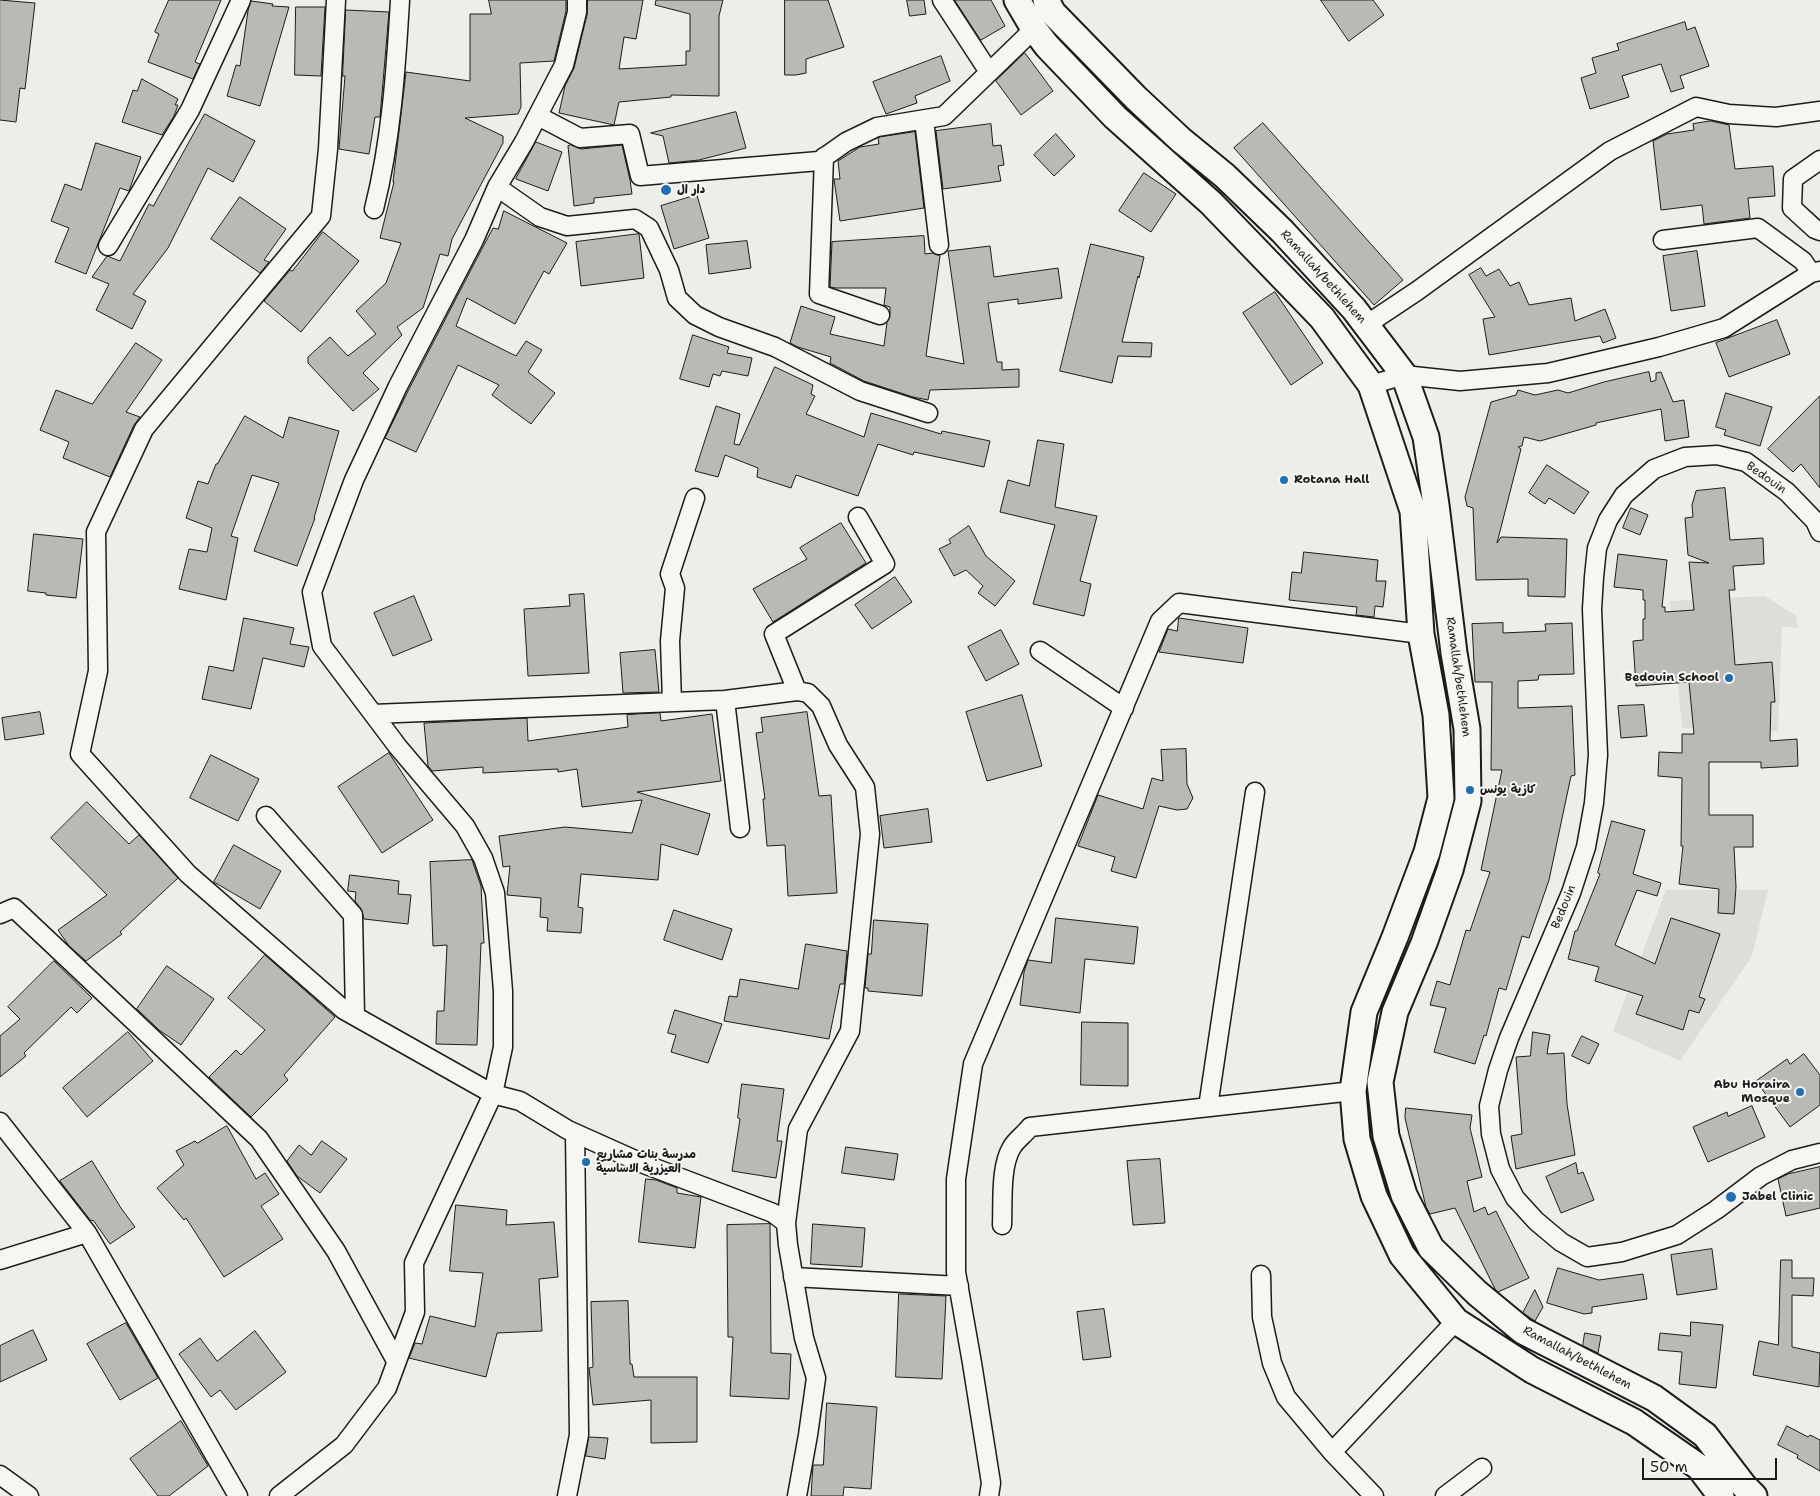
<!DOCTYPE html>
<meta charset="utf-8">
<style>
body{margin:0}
#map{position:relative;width:1820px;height:1496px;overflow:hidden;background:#edede9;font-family:"Shantell Sans",sans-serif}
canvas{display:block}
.scale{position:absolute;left:1642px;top:1458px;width:135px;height:22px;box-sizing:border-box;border:2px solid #1c1c1c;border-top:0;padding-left:6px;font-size:15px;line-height:18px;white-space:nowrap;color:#1c1c1c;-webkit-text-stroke:4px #f6f6f2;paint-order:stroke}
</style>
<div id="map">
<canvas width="1820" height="1496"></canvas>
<div class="scale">50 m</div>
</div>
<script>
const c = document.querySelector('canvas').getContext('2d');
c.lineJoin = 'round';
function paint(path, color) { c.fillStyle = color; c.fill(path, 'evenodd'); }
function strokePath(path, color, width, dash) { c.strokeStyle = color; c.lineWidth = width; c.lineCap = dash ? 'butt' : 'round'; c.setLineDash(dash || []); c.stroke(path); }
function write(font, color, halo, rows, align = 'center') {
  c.font = font + ' "Shantell Sans","Playpen Sans Arabic",sans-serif'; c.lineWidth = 4; c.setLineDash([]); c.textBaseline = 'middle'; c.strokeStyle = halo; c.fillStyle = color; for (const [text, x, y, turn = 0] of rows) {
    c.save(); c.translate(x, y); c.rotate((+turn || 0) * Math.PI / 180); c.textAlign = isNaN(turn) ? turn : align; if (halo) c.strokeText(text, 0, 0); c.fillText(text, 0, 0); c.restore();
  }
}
paint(new Path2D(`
 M1765,596L1796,616L1798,628L1782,626L1778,731L1682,728L1670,601Z
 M1666,890H1768L1752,956L1680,1061L1613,1031Z`), '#ddddda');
const building = new Path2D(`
 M0,0L35,3L25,89L20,88L16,122L0,120Z
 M169,0H221L195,62L200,64L193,79L148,62L159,34L155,32Z
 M489,0H566V11L554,61L520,63L521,107L518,114L465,118L503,136V143L452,239L448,256L440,254L423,308L397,327L402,335L363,373L379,389L353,411L308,363V357L330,337L348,356L376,334L356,311L386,283L401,243L380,238L394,182H393L406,72L470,81V14H491Z
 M588,0H643L636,39L624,37L619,69L686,65V51H690V14L655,5L656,0H723L719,16V96L671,95V97L619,102L614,125L559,113L565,86L574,68L587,15Z
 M785,0H828L844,47L806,59V73L796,75H785Z
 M907,0H924L926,14L910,16Z
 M955,0H991L1005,26L981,40Z
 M1321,0H1373L1384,15L1349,41Z
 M251,1L273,4L272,6L289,7L260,106L227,96L236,65L240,66L248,11Z
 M296,7H325L321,76L295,75Z
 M346,10L389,12L380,117H375L369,154L339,149L345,76H343Z
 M1685,22L1687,30L1695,27L1709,66L1680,76L1684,88L1671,92L1661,64L1622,76L1629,97L1590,109L1581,78L1596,73L1592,58L1619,50L1617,44Z
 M1025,53L1053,91L1021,115L996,81Z
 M941,56L950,81L915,96L917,103L886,114L873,82Z
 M142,79L178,99L175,105H178L174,116L162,135L122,122L133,90L137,91Z
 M736,112L746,148L699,160L669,163L663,136L651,133Z
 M205,114L255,141L233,182L208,168L168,248L133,294L146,301L132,329L96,310L109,284L92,277L107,256L120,261L149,204L153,206Z
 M1711,121L1729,125L1735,169L1773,166L1775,196L1748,198L1750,218L1704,224L1702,205L1661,210L1653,141L1667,134L1694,130L1693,124Z
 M1263,123L1403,280L1374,305L1234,148Z
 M991,124L993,146L1001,145L1004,165L998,166L1001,181L943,189L936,131Z
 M915,132L924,208L840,221L834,179H840L838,161L860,147L879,144L878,138L880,137Z
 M1056,134L1075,156L1054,176L1034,155Z
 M536,142L562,152L548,191L516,179Z
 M96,143L141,157L129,191L120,188L86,274L55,262L69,228L51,221L65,184L81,190Z
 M571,145L581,149L622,145L630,180L632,194L594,198V203L574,206L568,146Z
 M1144,173L1176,194L1151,232L1119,211Z
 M697,195L709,238L674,249L661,206Z
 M240,197L286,229L264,260L269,262L260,273L211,239Z
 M504,211L567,243L549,274L544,271L515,324L467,298L456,326L516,356L526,341L542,350L528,372L555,393L531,424L492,395L499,385L458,365L416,452L385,438L408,391L475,262L493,228L498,229Z
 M323,232L359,261L301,332L264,301L290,270L292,271Z
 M639,234L644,278L581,286L576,242Z
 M924,236L925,254L933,253L940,256L926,356L964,364L948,251L990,246L994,277L1058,268L1062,298L1018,304V299L988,303L997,362H1002V370L1019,369V387L930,390L928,400L913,397L864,381L830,363L831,357L798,347L790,343L801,306L835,317L830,334L884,346L887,322L890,313V307L884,305L886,288H836L830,287L832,242Z
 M747,241L751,268L709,274L706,245Z
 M1091,244L1144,257L1139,278L1138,276L1122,342L1152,343L1151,357L1118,356L1112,383L1060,371Z
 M1697,251L1705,306L1671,311L1663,256Z
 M1481,268L1486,276L1499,269L1510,286L1519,282L1529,305L1571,298L1575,321L1605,309L1616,338L1603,343L1600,336L1489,355L1483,319L1495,317L1469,275Z
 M1275,292L1323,363L1291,385L1243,313Z
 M1777,320L1790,354L1729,377L1716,343Z
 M693,335L729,347L727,353L752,358L748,376L722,371L720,376L713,374L709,387L680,379Z
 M136,343L162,360L126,412L140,417L134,425L110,477L63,458L69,442L40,430L56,390L92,404Z
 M775,367L813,385L811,394L815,396L806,414L864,437L871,413L941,434L942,431L990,441L984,467L914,452L913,455L878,444L858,496L796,475L791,488L757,477L758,468L725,455L718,477L695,471L716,406L740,414L734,444L739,445Z
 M1649,372L1651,382L1656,380V373L1661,372L1673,402L1684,400L1689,437L1665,441L1661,409L1596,423V425L1540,441L1524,437L1522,446L1518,447L1521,449L1497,543L1501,537L1567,539L1565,597L1528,596V579L1476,580L1473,508L1467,506L1465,497L1491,402L1516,395L1518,390L1535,395L1558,390L1568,393L1604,382Z
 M1726,393L1772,407L1760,446L1724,435L1726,430L1716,427Z
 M1820,396V488L1801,464L1793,472L1768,449Z
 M245,416L283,438L289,417L339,431L314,518H315L297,566L254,551L279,483L252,475L231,536L238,538L226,600L179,589L189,549L207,552L212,528L186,518L198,481L208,484L216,464H217Z
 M1038,440L1064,444L1055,507L1097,516L1080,581L1091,584L1084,616L1033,604L1055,525L1000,512L1008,480L1029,486Z
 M1547,465L1589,492L1574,514L1549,498L1545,504L1529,493Z
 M1725,488L1730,540L1763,538L1764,564L1733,566L1735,590H1729L1735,665L1772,662L1775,702H1771L1770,741L1797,739L1798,766L1761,768V762H1709V815H1753V847H1734L1736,887L1734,914L1718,913L1719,889L1679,884L1683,846H1681L1682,778L1658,776L1659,752L1682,753V734H1694L1689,682L1636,686L1633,641L1643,640V619H1645V600H1643V590L1614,587L1618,554L1667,560L1662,607H1665V612L1694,610L1689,562L1709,563L1688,555L1685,518L1693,517L1692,505L1696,491Z
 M1631,508L1648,515L1640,535L1623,528Z
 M841,523L866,563L773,622L753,589L807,559L800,548Z
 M969,526L986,556L1015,581L995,606L978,593L983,586L966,570L954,576L939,549L951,543L949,540Z
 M34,534L83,539L76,598L46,595V593L28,591Z
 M1304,552L1378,560L1376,581H1386L1383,607L1375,606L1374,617L1356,615L1357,607L1289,600L1292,572L1301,573Z
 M895,577L912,602L872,629L855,605Z
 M584,594L589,673L528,676L524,609L570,606L569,595Z
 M414,596L432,640L393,656L374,613Z
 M244,618L294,628L290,644L309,647L304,667L263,658L251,709L202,699L209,666L233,671Z
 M1179,618L1248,628L1243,663L1159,652L1168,629L1177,631Z
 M1503,623V633L1546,631L1545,624L1572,623L1574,674L1539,675L1538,680L1518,681V708L1572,706L1575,775L1571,776L1549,880L1529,938L1522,936L1506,990L1499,988L1486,1036L1484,1035L1475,1064L1434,1052L1446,1008L1430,1005L1437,981L1450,985L1466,930L1470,931L1490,872L1481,870L1502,770H1491L1492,682H1475L1472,624Z
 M1001,630L1019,664L986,681L968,647Z
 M655,650L659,692L623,693L620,653Z
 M1022,695L1042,766L987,781L966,712Z
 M1644,705L1647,736L1621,738L1618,706Z
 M40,712L44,734L5,740L2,718Z
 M807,712L819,796L831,795L837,893L788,896L785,845L767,846L763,799H765L756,733L763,732L761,718Z
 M660,713L661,721L712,714L721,781L637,792L710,814L698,855L661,844L658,880L581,874L578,907L583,908L581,933L547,931L548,918L540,917L541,898L507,895L510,866L503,867L499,836L565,827L632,833L642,800L582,807L577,769L558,772V769L483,773V767L432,771L428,766L424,723L527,718L528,741L628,727L627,715Z
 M1186,749L1187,784L1193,798L1187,809L1177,810L1159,806L1136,878L1111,871L1115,857L1078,846L1098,795L1143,809L1152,778L1163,781L1161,750Z
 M389,753L433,820L382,853L338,787Z
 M211,755L259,779L238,821L190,798Z
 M87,802L129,844L139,835L178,878L120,932L122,934L86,961L69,946L58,930L107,895L51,838Z
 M928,809L932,842L884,848L880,816Z
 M1612,821L1645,830L1633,874L1661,883L1657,896L1637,890L1615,945L1655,964L1671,918L1720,934L1699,997L1705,999L1699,1013L1689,1010L1683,1030L1636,1014L1643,996L1595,981L1599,967L1568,959L1575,931H1577L1600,874L1598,873Z
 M234,845L281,871L260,909L214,882Z
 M472,860L481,886L484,943H481L477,1045L436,1044L437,1011H444L447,945L433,946L430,862Z
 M350,875L399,881L398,894L411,895L408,924L364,919L361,909L355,901L356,892L348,891Z
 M674,910L732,929L722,960L664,940Z
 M1056,918L1138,927L1134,964L1085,959L1080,1013L1020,1005L1024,972L1028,960L1051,963Z
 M874,920L928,924L922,996L868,991V988H865L868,954H871Z
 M806,944L847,951L844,984H840L829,1039L724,1021L729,996L737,997L740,979L798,989Z
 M265,955L335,1017L284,1075L288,1080L251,1117L209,1077L236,1050L241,1055L265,1030L228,998Z
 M54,961L92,998L77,1013L71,1007L24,1053L26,1056L0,1077V1036L20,1019L8,1007Z
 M167,966L214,999L181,1045L159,1030L137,1009Z
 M675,1010L722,1024L708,1063L671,1052L676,1035L668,1033Z
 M1082,1022L1128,1023V1086L1081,1085Z
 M128,1032L153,1061L87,1117L63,1088Z
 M1533,1032L1550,1035L1547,1054L1564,1053L1567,1104L1575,1155L1516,1169L1511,1136L1522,1134L1516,1057L1530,1056Z
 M1582,1036L1599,1044L1589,1064L1572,1056Z
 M1804,1054L1820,1075V1105L1790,1127L1756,1081L1787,1059L1790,1064Z
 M742,1084L784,1089L777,1141H782L776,1178L732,1171L740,1119L738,1118Z
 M1752,1106L1765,1137L1708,1162L1693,1127L1727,1112L1728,1116Z
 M1406,1108L1472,1115L1470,1128L1482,1177L1467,1181L1474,1212L1485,1207L1488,1215L1496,1211L1529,1278L1498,1292L1495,1289L1455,1208L1430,1214L1426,1207L1405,1118Z
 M227,1126L256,1179L265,1173L279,1194L261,1206L283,1239L224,1277L186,1218L184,1220L157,1188L184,1165L176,1151L195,1141L197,1143Z
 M322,1141L347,1159L320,1193L297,1176L287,1161L299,1145L311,1155Z
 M846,1147L898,1154L894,1180L842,1173Z
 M1160,1159L1165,1223L1133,1225L1127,1161Z
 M92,1161L121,1208L135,1227L110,1244L93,1220L91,1221L60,1181Z
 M1576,1163L1578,1174L1583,1172L1594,1200L1561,1213L1546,1177Z
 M1820,1167V1208L1786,1216L1778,1179L1788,1174Z
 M646,1179L656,1180L677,1188V1193L701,1197L695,1248L639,1242Z
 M456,1205L507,1210L506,1225L554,1222L558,1277L539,1279L542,1331L497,1333L486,1377L409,1358L415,1343L422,1344L430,1316L475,1327L483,1273L450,1271Z
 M770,1224L771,1353L791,1354L789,1399L730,1396L733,1337H728L727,1225Z
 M813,1224L865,1228L862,1267L811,1264Z
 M1712,1249L1717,1289L1677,1295L1671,1255Z
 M1781,1260H1792V1278H1814L1813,1296L1792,1295V1347L1820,1353L1819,1387L1753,1375L1759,1341L1778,1345Z
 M1558,1268L1599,1280L1643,1274L1647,1299L1592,1307V1313L1584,1314L1547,1303Z
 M1535,1290L1543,1307L1535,1321L1523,1313Z
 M899,1294L946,1296L942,1379L896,1377Z
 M628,1301L630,1364H632L634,1377H697V1442L651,1443V1400L593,1405L589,1368L593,1367L591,1302Z
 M1104,1309L1111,1357L1083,1360L1077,1312Z
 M1691,1322L1723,1325L1716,1388L1679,1384L1682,1352L1658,1350L1660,1333L1690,1336Z
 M126,1323L158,1378L120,1400L87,1344Z
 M33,1330L47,1360L0,1382V1346Z
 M255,1331L286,1372L236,1410L220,1390L211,1397L179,1354L200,1338L217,1361Z
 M1585,1333L1601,1336L1598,1353L1583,1346Z
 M827,1403L877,1407L871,1489L844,1487L843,1496H811L813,1465H823Z
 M181,1421L208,1466L169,1496H158L130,1459Z
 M1787,1426L1808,1437L1810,1435L1820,1440V1471L1797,1458L1798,1455L1778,1445Z
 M589,1437L608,1438L605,1459L586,1456Z`);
paint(building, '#b9b9b6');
strokePath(building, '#1c1c1c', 1);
const street = new Path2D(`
 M336,0L328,149L321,216L144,429L96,532L98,671L80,754L188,874L344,1010L493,1094L520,1101L568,1130L644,1164L773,1213L786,1223L788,1245L804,1338L816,1378L808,1435L797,1496
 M942,0L989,72
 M538,116L580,138L630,134L640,176L819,161L846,142L877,127L944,116L1034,29
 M924,120L939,245
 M824,157L819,294L880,315
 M1820,160L1793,179L1792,208L1815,229L1820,231
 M497,187L540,217L567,226L635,219L649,228L669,270L677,298L695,315L719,327L775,347L860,391L928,413
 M374,209C391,142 396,70 400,0
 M1663,240L1758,228L1803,261L1811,273
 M108,246L190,110L241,0
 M1366,325L1417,291L1610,151L1696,107L1729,114L1776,117L1820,111
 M1371,385L1404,375L1460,381L1548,373L1659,347L1724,328L1811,273L1820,271
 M1820,532L1815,521L1787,492L1746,462L1717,455L1685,457L1654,469L1624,495L1608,520L1597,548L1594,577L1592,609L1598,755L1594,803L1586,847L1571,893L1509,1038L1498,1070L1489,1106L1491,1134L1500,1169L1515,1198L1536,1221L1561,1242L1587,1257L1622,1252L1677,1235L1716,1210L1761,1176L1792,1160L1820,1153
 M1040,651L1124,708
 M797,691L774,634L885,564L858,517
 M725,700L740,828
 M672,702L670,641L675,588L670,574L695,498
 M373,714L725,700L797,691L808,693L821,706L838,745L865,787L870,834L850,1031L798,1129L786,1223
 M266,816L353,915L355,1016
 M0,914L14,908L259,1139L336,1251L396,1361
 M1208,1107L1255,792
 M0,1122L87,1233L238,1496
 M1002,1225C1003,1203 1000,1166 1012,1147C1016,1140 1025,1134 1030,1127L1353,1091
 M0,1260L87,1233
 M1261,1275L1262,1317L1272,1363L1286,1397L1332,1452L1374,1496
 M793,1277L959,1286
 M1332,1452L1456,1321
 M0,1475L29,1496
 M279,1496L344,1445L387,1388L415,1312L414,1263L493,1094L503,1047V991L495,893L483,858L465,826L398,747L322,646L312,592L354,480L398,386L474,240L497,187L524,142L564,65L577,12V0
 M567,1496L579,1435L575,1133
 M989,1496L991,1483L972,1363L956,1272V1179L973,1064L1160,621L1179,603L1421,634
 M1445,1496L1482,1468`);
const secondary = new Path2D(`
 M1017,0L1034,29L1047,46L1115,117L1211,203L1322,318L1371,385L1413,511L1421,634L1436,715L1441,798L1427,852L1395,937L1364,1012L1353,1091L1357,1139L1374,1196L1402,1255L1456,1321L1532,1370L1634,1422L1699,1467L1721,1496
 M1046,0L1053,13L1135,97L1181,140L1225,176L1282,231L1354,309L1404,375L1426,437L1436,505L1454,653L1467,729L1468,801L1450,870L1424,943L1395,1012L1380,1082L1386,1136L1404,1195L1431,1248L1477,1293L1523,1331L1654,1398L1705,1435L1744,1486L1754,1496`);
strokePath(street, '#1c1c1c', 21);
strokePath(secondary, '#1c1c1c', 29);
strokePath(street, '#f6f6f2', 18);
strokePath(secondary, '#f6f6f2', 25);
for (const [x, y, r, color] of [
 [666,190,6,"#1f6fb2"],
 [1284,480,5,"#1f6fb2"],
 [1729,678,5,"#1f6fb2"],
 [1470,790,5,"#1f6fb2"],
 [1800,1092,5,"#1f6fb2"],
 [586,1162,5,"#1f6fb2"],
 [1731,1197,6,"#1f6fb2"]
]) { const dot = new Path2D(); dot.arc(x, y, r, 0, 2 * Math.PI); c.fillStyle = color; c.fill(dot); strokePath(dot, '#f6f6f2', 2); }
write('bold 12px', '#1c1c1c', '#f6f6f2', [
 ["دار ال",677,190],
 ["Rotana Hall",1294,480],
 ["Bedouin School",1719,678,"right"],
 ["كازية يونس",1480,790],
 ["Abu Horaira",1790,1085,"right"],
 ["Mosque",1790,1099,"right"],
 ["مدرسة بنات مشاريع",596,1155],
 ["العيزرية الاساسية",596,1169],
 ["Jabel Clinic",1742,1197]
], 'left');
write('12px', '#1c1c1c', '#f6f6f2', [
 ["Ramallah/bethlehem",1323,277,48],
 ["Bedouin",1766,478,35],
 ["Ramallah/bethlehem",1458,677,82],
 ["Bedouin",1564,907,-68],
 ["Ramallah/bethlehem",1577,1358,28]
]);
</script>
